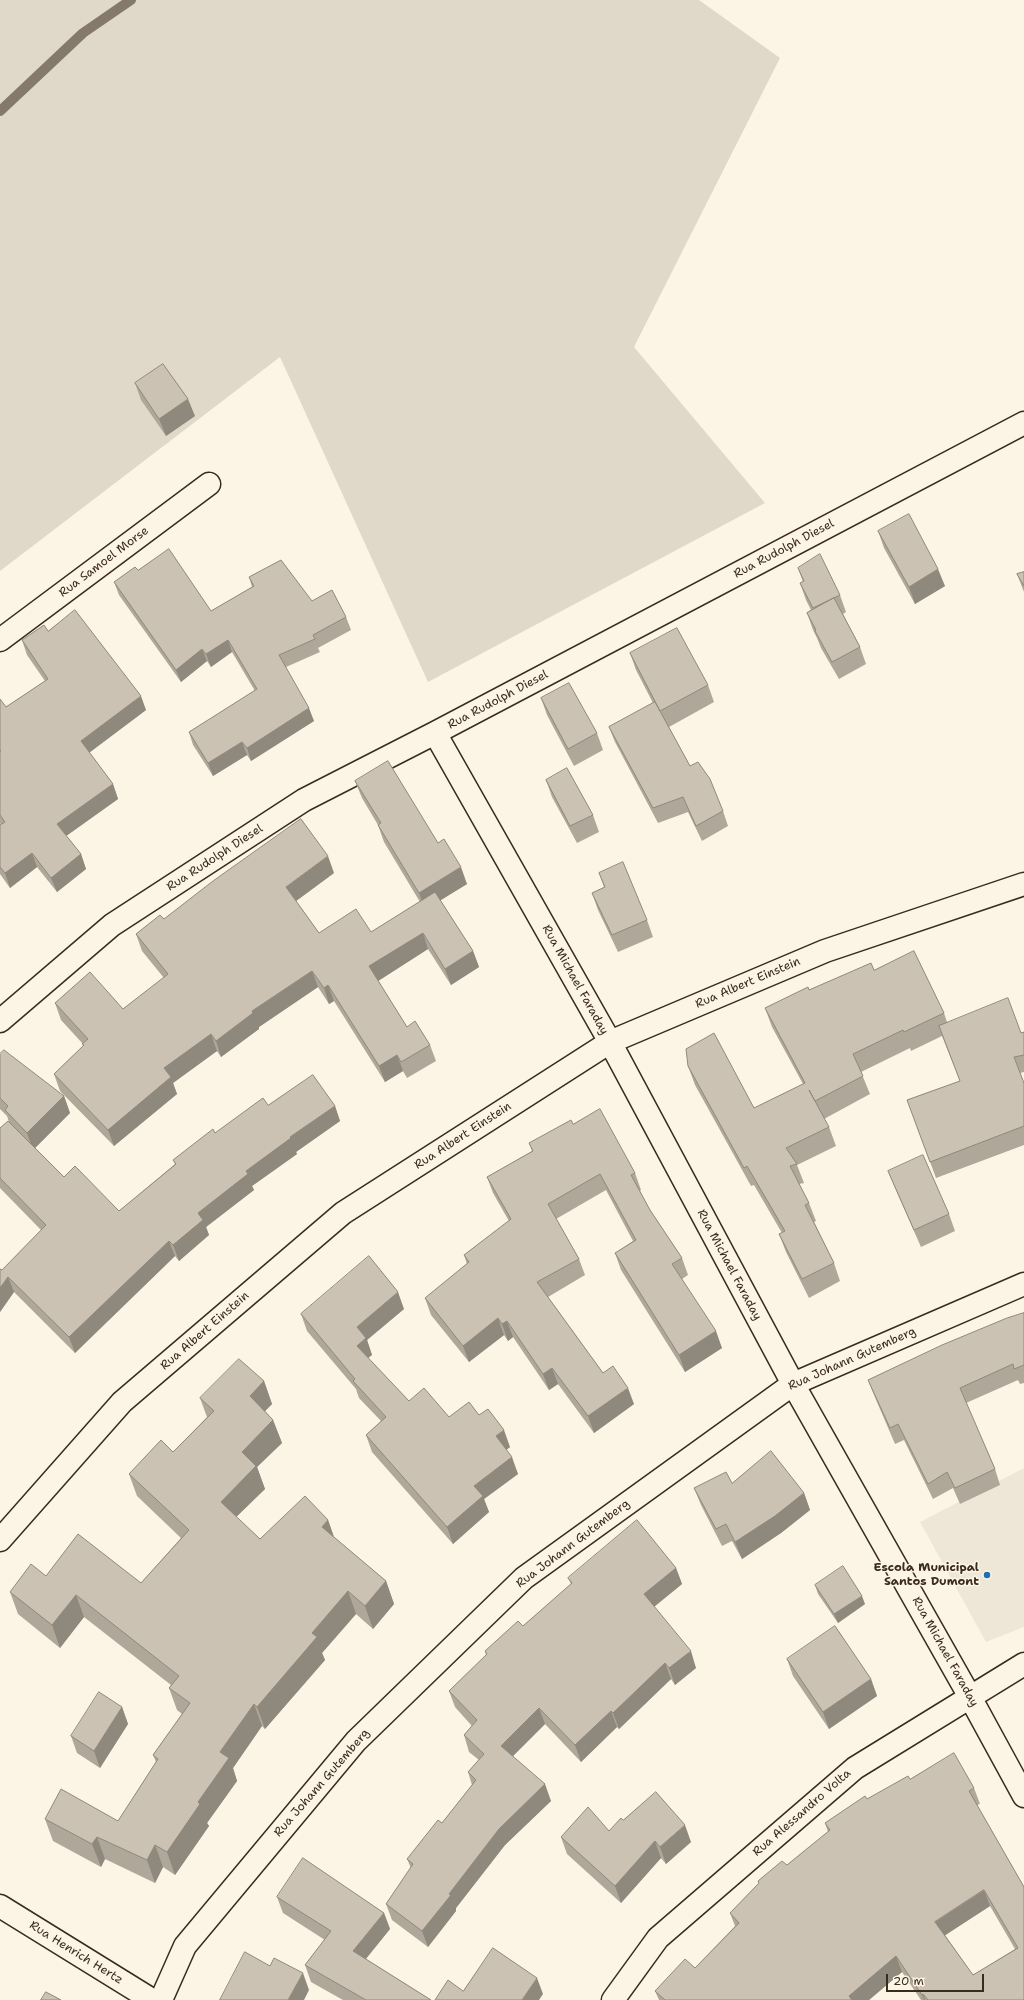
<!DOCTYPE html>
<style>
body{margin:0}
#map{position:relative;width:1024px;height:2000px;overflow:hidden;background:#fcf5e5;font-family:"Shantell Sans",sans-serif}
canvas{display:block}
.scale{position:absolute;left:886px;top:1974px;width:98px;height:18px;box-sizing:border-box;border:2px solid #3b2a1e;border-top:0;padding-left:5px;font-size:12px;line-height:14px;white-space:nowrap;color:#3b2a1e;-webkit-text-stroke:3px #fcf5e5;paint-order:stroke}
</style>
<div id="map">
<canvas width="1024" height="2000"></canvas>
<div class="scale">20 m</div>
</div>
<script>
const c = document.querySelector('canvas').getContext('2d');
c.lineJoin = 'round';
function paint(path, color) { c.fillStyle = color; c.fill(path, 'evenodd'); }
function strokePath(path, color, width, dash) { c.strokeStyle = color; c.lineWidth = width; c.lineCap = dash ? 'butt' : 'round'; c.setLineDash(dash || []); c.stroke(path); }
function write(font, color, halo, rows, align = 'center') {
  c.font = font + ' "Shantell Sans",sans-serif'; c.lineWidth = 3; c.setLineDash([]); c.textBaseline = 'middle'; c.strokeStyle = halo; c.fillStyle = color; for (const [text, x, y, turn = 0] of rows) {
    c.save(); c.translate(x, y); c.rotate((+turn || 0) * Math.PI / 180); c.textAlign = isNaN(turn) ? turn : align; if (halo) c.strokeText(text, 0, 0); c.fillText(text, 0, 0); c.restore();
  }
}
paint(new Path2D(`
 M1024,1468V1627L986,1642L920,1522Z`), '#eee6d6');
paint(new Path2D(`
 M0,0H699L780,58L634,347L765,503L428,682L280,357L0,571Z`), '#e0d8c8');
strokePath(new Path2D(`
 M0,111L83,33L131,0`), '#85796b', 10);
const minor = new Path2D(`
 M0,640L209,484
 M435,733L610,1042L793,1384L970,1697L1024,1796
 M0,1021L112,925L304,800L435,733L1024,423
 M0,1540L122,1402L343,1213L610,1042L825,951L1024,884
 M0,1906L152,2000
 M161,2000L185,1946L356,1741L524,1578L793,1384L1024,1284
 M613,2000L658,1938L855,1768L1024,1664`);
strokePath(minor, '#3b2a1e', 25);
strokePath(minor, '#fcf5e5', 22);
paint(new Path2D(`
 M135,383L195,416L166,436L141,400Z
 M878,531L945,586L915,604L884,548Z
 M798,568L840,595L846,612L843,614L860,647L866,664L839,679L821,648L817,638L813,630L807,613L811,610L806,600L800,583L803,582Z
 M138,570L211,611L252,587L249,577L312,601L346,617L351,630L318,648L320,652L286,667L314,721L251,761L247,755L213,776L193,745L189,732L255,691L232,652L211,667L207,661L181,682L119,595L114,582Z
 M1024,572V592L1017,574Z
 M48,631L146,710L89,753L113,784L118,799L66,836L81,854L86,869L57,892L37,867L10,888L0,874V825H1L0,823V699L6,707L45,681L27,655L22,640Z
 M630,653L708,685L714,702L669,727L690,766L723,811L728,826L702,841L688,812L658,823L615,742L609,727L653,703L636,670Z
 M541,698L597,733L603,750L574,766L547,715Z
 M546,780L593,815L599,832L577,843L552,797Z
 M355,781L438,843L467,884L440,900L473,951L479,967L451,985L428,949L378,981L407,1027L430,1045L436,1061L407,1078L403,1071L385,1082L334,1001L329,1004L318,987L259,1027V1029L221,1057L217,1051L173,1083L177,1094L114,1146L60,1091L54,1074L83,1046V1044L61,1020L55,1003L123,1009L164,978L142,951L136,934L164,919L334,873L296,901L319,933L371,932L420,902L384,842L378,825L362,798Z
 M599,873L647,920L653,937L618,952L598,910L592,893L604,887Z
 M874,970L944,1013L947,1022L1021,1033L1024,1032V1072L1020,1073L1024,1083V1145L936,1178L907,1100L960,1081L942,1036L911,1051L910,1048L861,1072L870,1094L824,1119L829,1127L836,1146L797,1165L804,1183L799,1184L809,1203L816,1221L814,1222L834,1263L840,1281L809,1298L786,1252L779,1234L782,1233L754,1185L751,1186L695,1085L688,1066L754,1108L803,1084L772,1027L765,1008L809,990Z
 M0,1054L64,1096L70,1113L35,1148L64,1177L119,1211L175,1164L173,1160L215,1133L268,1105L335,1106L340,1121L296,1152L297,1154L252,1186L254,1190L206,1227L209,1235L179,1261L175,1256L75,1353L14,1292L0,1312V1269L2,1270L41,1230L0,1188V1128L9,1122L7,1116L0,1109Z
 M573,1124L635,1173L641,1190L640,1191L650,1210L682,1258L688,1275L682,1279L722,1348L685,1372L621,1270L615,1253L633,1241L606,1190L556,1219L579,1259L585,1275L548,1297L603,1373L634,1404L594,1433L558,1384L549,1390L513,1337L508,1341L504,1335L469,1362L431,1315L425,1298L467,1264L464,1255L509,1221L493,1193L487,1177L532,1151L529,1143Z
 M888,1171L949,1214L955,1231L921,1247L895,1188Z
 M404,1309L367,1340L372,1355L368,1358L409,1401L449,1417L479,1415L510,1447L506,1450L518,1474L484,1499L489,1512L453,1544L372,1452L366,1435L381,1421L359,1398L356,1389L307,1331L301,1314Z
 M1024,1313V1383L1020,1384L1018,1380L966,1403L995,1469L1000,1485L960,1504L953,1488L933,1499L904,1440L895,1444L874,1395L868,1380Z
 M264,1381L272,1404L265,1411L273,1420L282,1443L257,1467L265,1489L236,1517L260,1539L328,1520L334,1537L386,1581L394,1604L373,1629L356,1614L322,1653L325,1660L265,1729L262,1726L233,1768L237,1781L207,1823L209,1826L175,1875L163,1867L155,1883L105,1859L101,1867L53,1841L45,1819L118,1821L156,1762L153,1755L182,1714L177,1710L169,1688L171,1685L84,1617L60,1648L18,1614L10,1592L46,1576L141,1583L181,1538L137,1496L129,1474L173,1452L207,1417L200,1398Z
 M732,1483L804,1493L810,1510L781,1533L742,1559L732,1541L722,1546L701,1505L694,1488Z
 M676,1568L682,1584L654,1607L696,1668L675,1685L671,1679L619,1729L617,1727L581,1762L545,1724L513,1756L551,1801L505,1845L456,1908V1911L428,1947L392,1920L386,1904L411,1868L407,1859L442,1823L472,1785L468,1772L479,1760L469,1752L464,1735L472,1726L455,1707L449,1691L486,1655L485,1651L523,1626L571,1584L568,1578Z
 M815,1585L865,1604L838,1623L818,1594Z
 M787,1659L871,1679L877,1696L829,1729L793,1676Z
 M122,1707L128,1724L100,1768L77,1753L71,1736Z
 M910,1779L974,1788L980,1804L977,1805L1024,1887V2000H921L902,1972L869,2000H659L655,1991L695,1968L735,1926L730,1913L759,1883L758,1881L787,1865L828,1832L825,1823L867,1799ZM990,1906L1015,1949L973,1975L945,1935Z
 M623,1820L691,1842L666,1864L661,1858L621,1903L567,1854L561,1837L609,1831Z
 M277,1897L384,1913L390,1929L366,1959L431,2000H343L311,1982L305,1965L325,1940L283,1913Z`), '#afa79a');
paint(new Path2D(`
 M188,399L195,416L166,436L159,419Z
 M938,569L945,586L915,604L909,587Z
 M228,640L232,652L211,667L206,654Z
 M202,649L207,661L181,682L176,670Z
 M141,696L146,710L86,755L81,741Z
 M309,708L314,721L251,761L247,748Z
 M242,742L247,755L213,776L208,763Z
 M113,784L118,799L62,839L57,824Z
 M32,853L37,867L10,888L5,873Z
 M81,854L86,869L57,892L51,878Z
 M328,856L334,873L292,904L286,887Z
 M461,867L467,884L425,910L419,893Z
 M423,933L428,949L375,983L369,966Z
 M473,951L479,967L451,985L445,969Z
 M312,971L318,987L259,1027V1029L221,1057L216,1041L252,1011Z
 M328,985L334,1001L329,1004L324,988Z
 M211,1034L217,1051L173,1083L177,1094L114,1146L108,1130L164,1068Z
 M397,1055L403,1071L385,1082L379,1066Z
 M64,1096L70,1113L33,1150L27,1133Z
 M335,1106L340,1121L296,1152L297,1154L252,1186L254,1190L206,1227L209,1235L179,1261L173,1245L198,1213L246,1171L290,1137Z
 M169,1241L175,1256L75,1353L69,1337Z
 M8,1277L14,1292L0,1312V1288Z
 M398,1292L404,1309L367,1340L372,1355L363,1362L357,1346V1327Z
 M498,1318L504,1335L469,1362L463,1346Z
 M507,1321L513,1337L508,1341L502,1324Z
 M716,1331L722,1348L685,1372L679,1355Z
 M552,1368L558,1384L549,1390L543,1374Z
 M264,1381L272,1404L258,1418L250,1396Z
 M628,1388L634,1404L594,1433L588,1416Z
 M273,1420L282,1443L257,1467L265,1489L229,1524L221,1502L242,1452Z
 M504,1430L510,1447L502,1453L496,1436Z
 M512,1457L518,1474L484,1499L489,1512L453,1544L447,1527L474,1486Z
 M804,1493L810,1510L781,1533L742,1559L735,1542Z
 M328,1520L336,1543L322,1527Z
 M676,1568L682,1584L650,1610L644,1594Z
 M386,1581L394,1604L373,1629L365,1606Z
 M348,1591L356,1614L322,1653L325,1660L265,1729L257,1707L312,1633Z
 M76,1595L84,1617L60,1648L52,1625Z
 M862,1596L865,1604L838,1623L834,1614Z
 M691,1651L696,1668L675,1685L669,1668Z
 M665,1663L671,1679L619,1729L613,1713Z
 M871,1679L877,1696L829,1729L823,1712Z
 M254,1704L262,1726L233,1768L237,1781L207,1823L209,1826L175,1875L167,1852L198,1802L220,1752Z
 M122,1707L128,1724L100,1768L94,1751Z
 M539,1708L545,1724L507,1762L501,1746Z
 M611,1711L617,1727L581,1762L575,1745Z
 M545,1784L551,1801L505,1845L456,1908V1911L428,1947L422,1931L449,1894L499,1829Z
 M685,1825L691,1842L666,1864L660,1847Z
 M97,1837L105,1859L101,1867L92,1844Z
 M655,1841L661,1858L621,1903L615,1886Z
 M155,1845L163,1867L155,1883L147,1860Z
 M984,1890L990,1906L941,1938L935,1922Z
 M384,1913L390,1929L359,1967L353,1951Z
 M896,1956L902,1972L869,2000H850L849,1996Z
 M303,1973L309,1990L304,2000H288Z
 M537,1978L543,1994L539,2000H522Z
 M923,1994L925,2000H924L922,1995Z`), '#8f887d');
const building = new Path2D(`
 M163,364L188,399L159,419L135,383Z
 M909,514L938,569L909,587L878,531Z
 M169,549L211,611L254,586L249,577L281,560L312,601L332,590L346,617L313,635L315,639L279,655L309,708L247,748L242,742L208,763L189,732L257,689L228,640L206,654L202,649L176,670L114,582L135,567L138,570Z
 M820,554L840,595L813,608L800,583L804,581L798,568Z
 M1024,572V586L1017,574Z
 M834,598L860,647L832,662L815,631L816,630L807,613Z
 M75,610L141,696L81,741L113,784L57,824L81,854L51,878L32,853L5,873L0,867V825L5,822L0,815V751H1L0,750V699L6,707L48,679L22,640L44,625L48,631Z
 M677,628L708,685L660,711L630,653Z
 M569,683L597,733L568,749L541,698Z
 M655,702L690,766L698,762L710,779L723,811L696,826L683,797L653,808L609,727Z
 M388,761L438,843L444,839L461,867L419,893L378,825L381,823L355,781Z
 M567,768L593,815L570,826L546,780Z
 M301,819L328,856L286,887L319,933L356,909L371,932L435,892L473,951L445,969L423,933L369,966L407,1027L415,1021L430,1045L401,1062L397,1055L379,1066L328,985L324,988L312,971L252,1011L253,1013L216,1041L211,1034L164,1068L171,1077L108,1130L54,1074L84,1045L82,1044L88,1039L55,1003L90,972L123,1009L168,974L136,934L160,915L164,919L213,881Z
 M623,862L647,920L612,935L592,893L605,887L599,873Z
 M914,951L944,1013L904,1032L903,1030L853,1054L863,1076L815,1101L809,1090L829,1127L786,1148L797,1164L790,1166L809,1203L805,1205L834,1263L802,1279L779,1234L785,1231L747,1166L744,1168L688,1066L686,1049L714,1033L754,1108L805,1083L765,1008L808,987L809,990L871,963L874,970Z
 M1008,998L1021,1033L1024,1032V1055L1014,1057L1024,1083V1126L930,1162L907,1100L960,1081L939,1026Z
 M4,1050L64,1096L27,1133L5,1110L8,1106L0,1098V1054Z
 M313,1075L335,1106L290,1137L291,1138L246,1171L248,1174L198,1213L203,1220L173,1245L169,1241L69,1337L8,1277L0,1288V1269L2,1270L46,1225L0,1178V1128L8,1121L64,1177L75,1166L119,1211L176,1164L173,1160L213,1129L215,1133L263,1098L268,1105Z
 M600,1109L635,1173L631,1175L650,1210L682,1258L672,1264L716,1331L679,1355L615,1253L636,1240L600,1174L548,1204L579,1259L537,1282L603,1373L613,1366L628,1388L588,1416L552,1368L543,1374L507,1321L502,1324L498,1318L463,1346L425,1298L469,1262L464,1255L511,1219L487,1177L533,1151L529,1143L571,1120L573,1124Z
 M923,1155L949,1214L914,1230L888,1171Z
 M369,1256L398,1292L357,1327L366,1338L357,1346L409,1401L424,1388L449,1417L469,1402L479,1415L488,1409L504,1430L496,1436L512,1457L474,1486L483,1496L447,1527L366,1435L386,1417L353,1381L355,1379L301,1314Z
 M1024,1313V1365L1014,1369L1013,1364L960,1388L995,1469L955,1488L947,1472L928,1484L898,1424L890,1428L868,1380L942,1345L1007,1318Z
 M239,1359L264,1381L250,1396L273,1420L242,1452L256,1466L221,1502L260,1539L305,1496L328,1520L322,1527L386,1581L365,1606L348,1591L312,1633L317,1637L257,1707L254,1704L220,1752L229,1758L198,1802L200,1804L167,1852L155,1845L147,1860L97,1837L92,1844L45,1819L61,1789L118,1821L158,1759L153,1755L190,1703L169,1688L179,1676L76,1595L52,1625L10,1592L31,1564L46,1576L78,1534L141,1583L189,1530L129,1474L161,1440L173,1452L214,1411L200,1398Z
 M771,1451L804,1493L775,1516L735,1542L726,1524L716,1529L694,1488L726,1472L732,1483Z
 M637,1520L676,1568L644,1594L691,1651L669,1668L665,1663L613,1713L611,1711L575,1745L539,1708L501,1746L545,1784L499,1829L449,1894L451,1895L422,1931L386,1904L413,1864L407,1859L438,1820L442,1823L476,1780L468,1772L484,1754L464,1735L477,1720L449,1691L487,1654L485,1651L518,1621L523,1626L572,1583L568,1578Z
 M843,1566L862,1596L834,1614L815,1585Z
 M835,1626L871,1679L823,1712L787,1659Z
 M99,1692L122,1707L94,1751L71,1736Z
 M954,1753L974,1788L969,1791L1024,1887V2000H928L923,1994L922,1995L896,1956L849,1996L852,2000H665L655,1991L685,1959L695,1968L739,1923L730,1913L759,1883L758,1881L782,1861L787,1865L830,1830L825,1823L865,1796L867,1799L908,1776L910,1779ZM984,1890L1018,1948L973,1975L935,1922Z
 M656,1792L685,1825L660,1847L655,1841L615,1886L561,1837L588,1807L609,1831L621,1818L623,1820Z
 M303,1858L384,1913L353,1951L431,2000H366L305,1965L331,1931L277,1897Z
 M493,1948L537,1978L522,2000H435L448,1980L463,1991Z
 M245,1952L270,1966L274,1958L303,1973L288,2000H220Z
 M46,1992L61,2000H41Z`);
paint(building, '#ccc2b3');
strokePath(building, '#8f887d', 1);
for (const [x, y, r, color] of [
 [987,1575,4,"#1f6fb2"]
]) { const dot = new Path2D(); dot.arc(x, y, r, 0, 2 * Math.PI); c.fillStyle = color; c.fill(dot); strokePath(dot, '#fcf5e5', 1.5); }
write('12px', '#3b2a1e', '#fcf5e5', [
 ["Rua Rudolph Diesel",784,549,-28],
 ["Rua Samoel Morse",104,562,-37],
 ["Rua Rudolph Diesel",498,700,-28],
 ["Rua Rudolph Diesel",215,858,-33],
 ["Rua Michael Faraday",575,980,61],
 ["Rua Albert Einstein",748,983,-23],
 ["Rua Albert Einstein",463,1136,-33],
 ["Rua Michael Faraday",729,1265,62],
 ["Rua Albert Einstein",205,1331,-41],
 ["Rua Johann Gutemberg",852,1359,-24],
 ["Rua Johann Gutemberg",573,1544,-37],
 ["Rua Michael Faraday",945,1652,61],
 ["Rua Johann Gutemberg",322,1783,-49],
 ["Rua Alessandro Volta",802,1813,-41],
 ["Rua Henrich Hertz",76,1953,32]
]);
write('bold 12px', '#3b2a1e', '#fcf5e5', [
 ["Escola Municipal",979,1568],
 ["Santos Dumont",979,1582]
], 'right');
</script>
